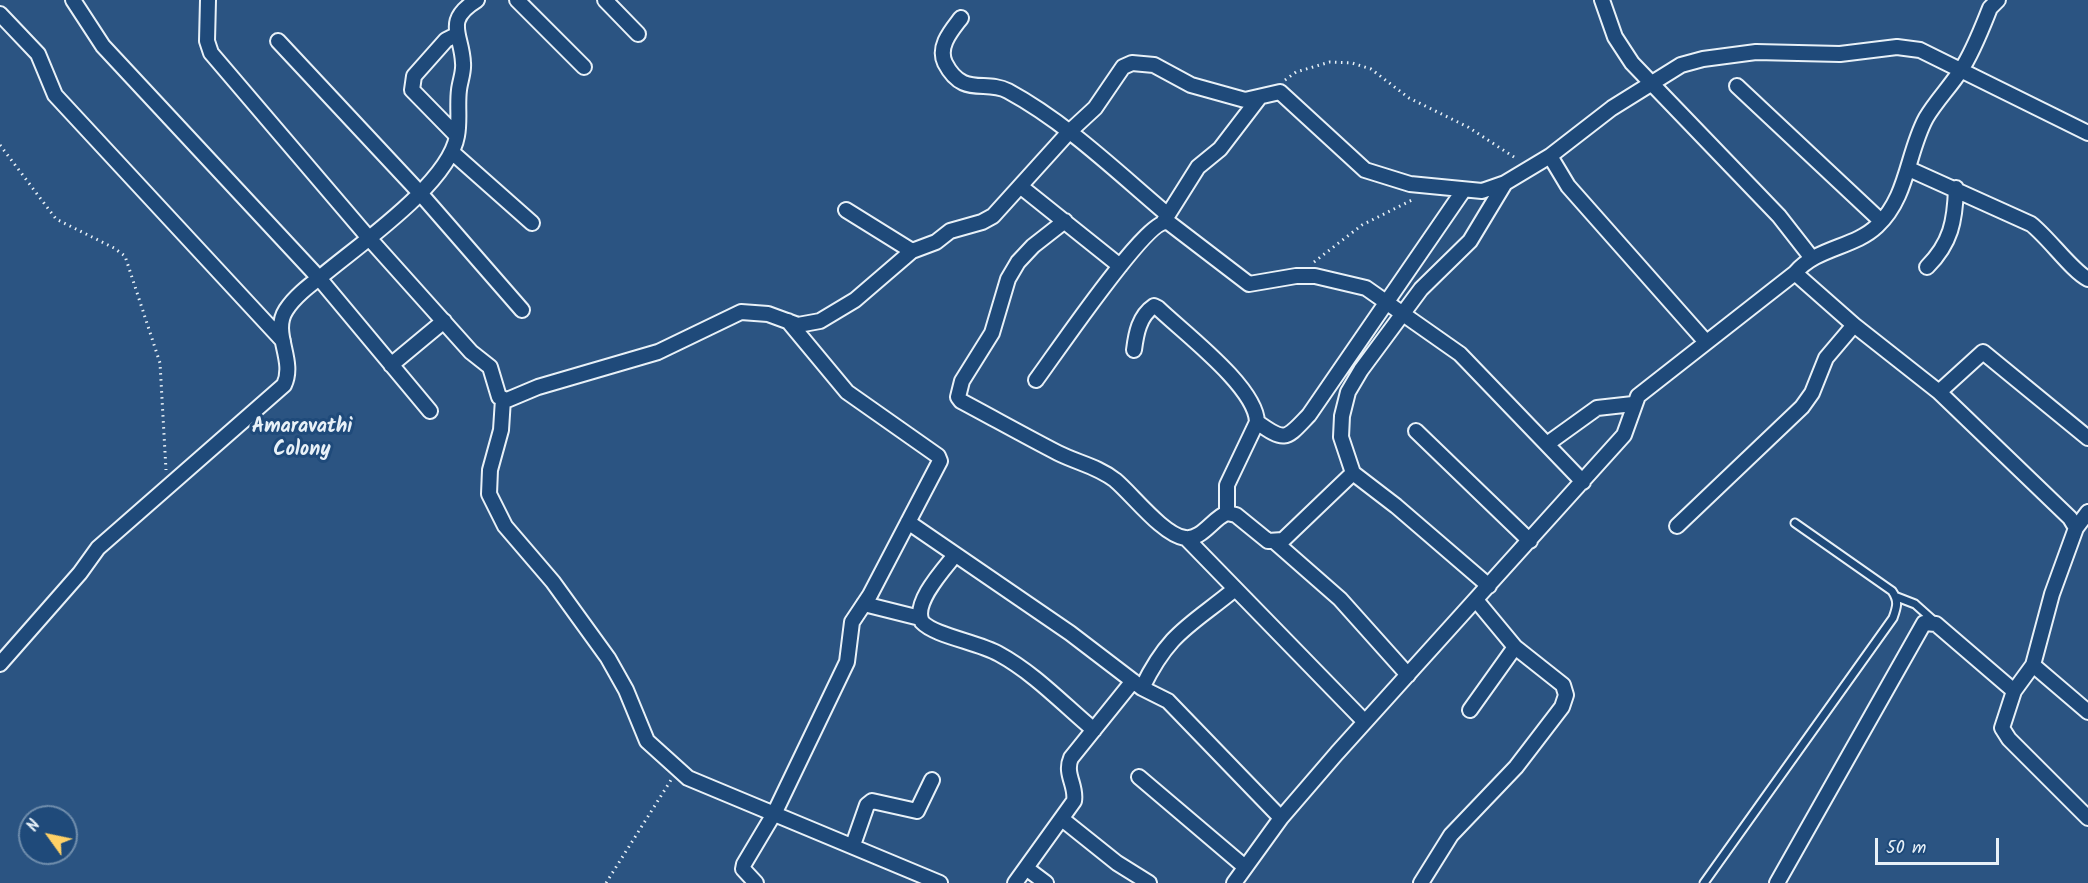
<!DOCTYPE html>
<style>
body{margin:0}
#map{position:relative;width:2088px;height:883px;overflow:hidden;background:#2b5482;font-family:Kalam,sans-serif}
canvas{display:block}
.north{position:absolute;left:18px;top:805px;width:60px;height:60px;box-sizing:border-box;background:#1f4a7a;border:2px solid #6f8dac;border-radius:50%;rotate:303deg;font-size:16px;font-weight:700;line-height:24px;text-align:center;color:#e8f1f8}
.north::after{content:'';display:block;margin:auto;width:21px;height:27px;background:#ffd166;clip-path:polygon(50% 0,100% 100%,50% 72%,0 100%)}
.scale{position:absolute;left:1875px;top:838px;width:124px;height:27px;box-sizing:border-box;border:3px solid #e8f1f8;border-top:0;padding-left:8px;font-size:18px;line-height:21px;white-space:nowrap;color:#e8f1f8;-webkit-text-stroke:4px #1f4a7a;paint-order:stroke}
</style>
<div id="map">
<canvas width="2088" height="883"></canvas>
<div class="north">N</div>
<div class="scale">50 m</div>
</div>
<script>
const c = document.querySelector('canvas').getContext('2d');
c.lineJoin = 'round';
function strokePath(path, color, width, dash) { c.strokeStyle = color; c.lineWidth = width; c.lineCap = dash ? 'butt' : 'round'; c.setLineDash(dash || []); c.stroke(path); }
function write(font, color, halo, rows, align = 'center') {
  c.font = font + ' Kalam,sans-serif'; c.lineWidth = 6; c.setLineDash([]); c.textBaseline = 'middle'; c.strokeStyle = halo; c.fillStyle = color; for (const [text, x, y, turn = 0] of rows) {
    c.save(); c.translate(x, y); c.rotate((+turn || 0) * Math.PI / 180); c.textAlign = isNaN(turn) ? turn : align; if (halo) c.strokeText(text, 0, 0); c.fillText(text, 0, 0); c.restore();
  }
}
const lane = new Path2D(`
 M1897,597L1915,604L1934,621
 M1704,883L1893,618C1897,607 1899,601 1892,591L1795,523`);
const street = new Path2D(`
 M73,0L103,46L319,278L430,411
 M208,0L207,41L211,53L368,237L471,352L490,367L499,397L507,400L538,387L658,352L741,312L768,314L798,325L820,321L855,300L912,251L936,242L950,231L982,222L993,216L1069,132L1095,108L1123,67L1132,63L1154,65L1191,85L1245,100L1280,92L1365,170L1410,184L1482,191L1505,183L1550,156L1612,108L1681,65L1703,59L1756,52L1840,54L1897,47L1920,50L2088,133
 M517,0L584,67
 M605,0L638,34
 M1602,0L1615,37L1632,63L1779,216L1811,257
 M0,14L38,54L55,95L283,341
 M961,18C952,30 937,46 945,63C963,98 985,79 1008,91C1067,123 1117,172 1168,215
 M456,35L446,40L414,76L412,90L457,136
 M278,41L420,193L522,310
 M1737,86L1881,221
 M453,153L532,223
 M1550,156L1568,186L1706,342
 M1909,169L2031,224C2049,238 2072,271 2088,279
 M1020,186L1120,266
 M846,210L912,251
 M1065,221L1033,246L1018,262L1008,279L992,333L962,381L958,397L961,401C993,418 1025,436 1058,453C1078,463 1097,466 1115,480C1132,494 1163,535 1185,538C1202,540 1213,518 1227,513L1236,515L1268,541L1283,540L1353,473
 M1164,221L1198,167L1220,149L1259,98
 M1927,267C1951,243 1955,221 1956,188
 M1795,273C1817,247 1854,248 1877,226C1908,197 1907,153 1926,118C1936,101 1950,87 1961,70C1973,52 1982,28 1990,8L1998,0
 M1134,350C1136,334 1139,316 1154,306L1158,308C1184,333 1256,387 1257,422L1227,485V513
 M391,365L444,321
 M1036,380C1054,356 1146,219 1168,222L1249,284L1296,276H1315L1366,288L1460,354L1583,482
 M1939,392L1983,352L2088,438
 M503,399L501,430L490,470L489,494L505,526L553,582L608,658L626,690L647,741L688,778L940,883
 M1257,422C1286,443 1286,439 1309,415L1463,191
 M1416,431L1530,541
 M1547,444L1597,408L1633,404
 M908,522L1070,633L1142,688L1168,701L1281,818
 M1677,526L1802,407L1812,393L1826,358L1854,325
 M2076,528L2088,512
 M1186,538L1365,722
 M1275,542L1340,599L1408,675
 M955,555C944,569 912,603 922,622C935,636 978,642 999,654C1034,673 1063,704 1094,730
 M1489,586L1396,506L1353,473L1341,437L1342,416L1348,392L1361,370L1421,289L1470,241L1505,183
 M864,604L920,618
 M0,664L80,573L98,548L284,385C296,360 271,333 286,310C295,296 310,285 323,275C360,244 449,183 457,136C460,121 457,105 459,90C460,81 464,72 463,63C462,34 443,21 477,0
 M2033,665L2014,691L2002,728L2009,739L2088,818
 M1142,688C1169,632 1190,626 1235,589
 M1470,710L1515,647
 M1139,777L1245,867
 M1062,819L1117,863L1149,883
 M853,845L867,805L872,801L917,811L932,780
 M1026,868L1046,883
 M756,883L743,869L744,864L775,812L847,662L852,622L870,595L940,461L938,456L847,392L788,321
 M1015,883L1074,801C1077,786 1064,774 1071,758L1133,681
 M1234,883L1281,818L1337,753L1624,435L1638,396L1795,273L1854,325L1939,392L2070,518L2076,528L2052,594L2033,665L2088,712
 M1421,883L1451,835L1516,767L1562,707L1566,695L1563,685L1515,647L1476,600
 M1777,883L1924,623L1936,624L2014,691`);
strokePath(lane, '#e8f1f8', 11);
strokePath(street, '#e8f1f8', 18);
strokePath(new Path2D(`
 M1285,80L1296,72L1330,62L1352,63L1371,69L1409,98L1468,127L1517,159
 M0,145L56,219L114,248L125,256L160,363L166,470
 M1314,262L1362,225L1412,200
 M606,883L671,780`), '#e8f1f8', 3, [1.5, 4.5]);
strokePath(lane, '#1f4a7a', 7);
strokePath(street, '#1f4a7a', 14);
write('bold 20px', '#e8f1f8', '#1f4a7a', [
 ["Amaravathi",302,429],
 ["Colony",302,452]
]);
</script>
